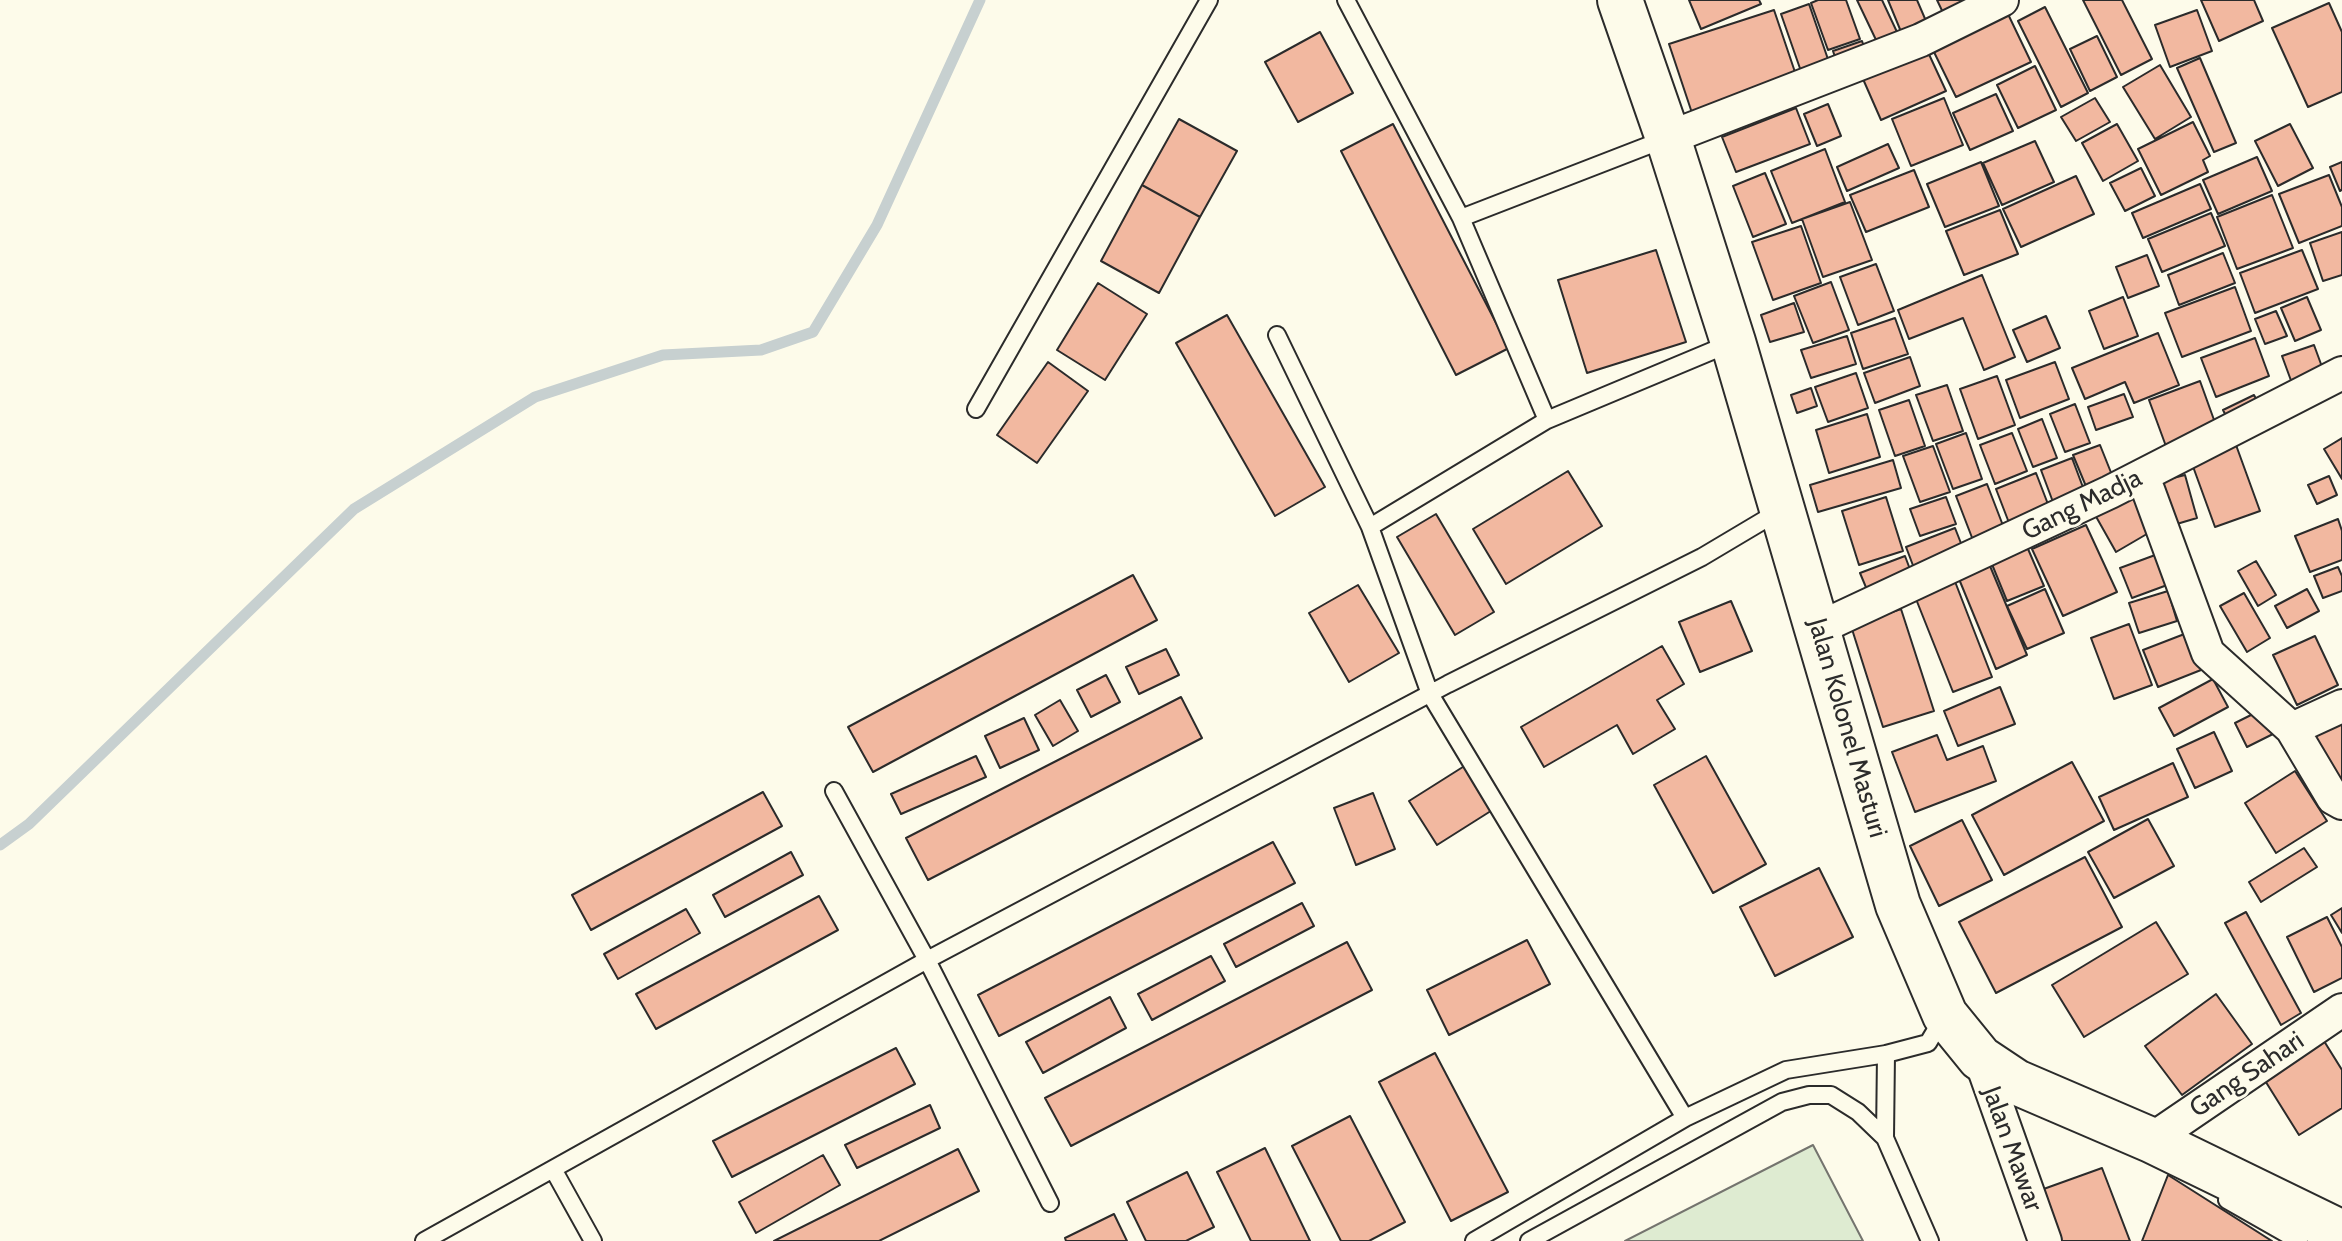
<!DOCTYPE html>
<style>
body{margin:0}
canvas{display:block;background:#fdfbea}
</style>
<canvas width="2342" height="1241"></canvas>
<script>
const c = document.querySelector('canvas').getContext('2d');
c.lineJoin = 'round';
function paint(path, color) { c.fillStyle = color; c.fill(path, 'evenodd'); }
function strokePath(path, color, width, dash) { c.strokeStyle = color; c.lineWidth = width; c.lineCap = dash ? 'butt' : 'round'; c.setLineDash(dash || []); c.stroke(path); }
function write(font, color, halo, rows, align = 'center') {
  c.font = font + ' Cabin,sans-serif'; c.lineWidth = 6; c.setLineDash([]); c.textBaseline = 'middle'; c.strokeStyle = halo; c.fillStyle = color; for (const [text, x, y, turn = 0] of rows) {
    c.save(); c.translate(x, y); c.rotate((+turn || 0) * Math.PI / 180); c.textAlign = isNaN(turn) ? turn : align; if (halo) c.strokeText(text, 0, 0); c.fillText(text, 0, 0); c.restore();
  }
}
const green = new Path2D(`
 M1813,1145L1863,1241H1625Z`);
paint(green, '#deebd1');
strokePath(green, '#74746e', 2);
strokePath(new Path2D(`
 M0,845L29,824L354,509L535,397L663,355L761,350L813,332L877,225L980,0`), '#c7d0d0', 11);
const building = new Path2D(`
 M1689,0H1759L1761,4L1701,29Z
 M1818,0H1846L1860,39L1828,50L1811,3Z
 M1857,0H1882L1897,32L1877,42Z
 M1888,0H1917L1929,28L1904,39Z
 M1937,0H1992L1947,21Z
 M2083,0H2122L2152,59L2121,75Z
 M2201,0H2254L2263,21L2219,41Z
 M2329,3L2342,32V92L2308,107L2272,28Z
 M1809,4L1831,68L1803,77L1781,14Z
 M2045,7L2088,93L2061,107L2018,21Z
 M1774,10L1797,78L1692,113L1669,44Z
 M2197,10L2212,51L2170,67L2155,25Z
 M2007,12L2031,62L1956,97L1932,48Z
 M1320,32L1353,93L1298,122L1265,62Z
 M2097,36L2117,77L2090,91L2070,49Z
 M1862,41L1868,58L1839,69L1833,51Z
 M1927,50L1946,91L1881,120L1863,79Z
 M2200,58L2236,143L2214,152L2177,68Z
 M2160,65L2191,117L2155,139L2123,87Z
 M2035,66L2056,110L2018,128L1997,85Z
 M1996,94L2013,131L1970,150L1953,113Z
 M1944,98L1963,145L1911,166L1892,119Z
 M2095,98L2110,122L2076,141L2061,117Z
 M1828,104L1841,136L1817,146L1804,114Z
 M1796,108L1810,144L1736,172L1722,137Z
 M1179,119L1237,151L1200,217L1142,185Z
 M2193,122L2210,156L2203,160L2208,172L2161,195L2138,149Z
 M1393,124L1509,348L1456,375L1341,151Z
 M2117,124L2138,161L2103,181L2082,143Z
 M2290,124L2313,168L2278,186L2255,141Z
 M2035,141L2054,182L2002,205L1983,163Z
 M1888,144L1899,168L1847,191L1837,167Z
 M1825,149L1845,202L1792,223L1771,171Z
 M2257,157L2272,191L2218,214L2203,180Z
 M1981,162L1999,206L1945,227L1927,184Z
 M2342,162V190L2340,191L2330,167Z
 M2141,168L2155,196L2125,211L2110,183Z
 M1914,170L1929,207L1866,232L1850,195Z
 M1765,173L1786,224L1753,237L1733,186Z
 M2329,175L2342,207V226L2299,243L2279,194Z
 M2076,176L2094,214L2021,247L2003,209Z
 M2200,184L2211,209L2143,238L2132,213Z
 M1142,185L1200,217L1159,293L1101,261Z
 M2272,195L2293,248L2237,269L2217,217Z
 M1850,202L1872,260L1823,277L1802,219Z
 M2000,210L2018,254L1964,275L1946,231Z
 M2211,213L2225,246L2162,272L2148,239Z
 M1801,226L1821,283L1773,300L1752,242Z
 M2342,232V275L2323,281L2310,243Z
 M1656,250L1686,342L1587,373L1558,280Z
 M2302,250L2318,289L2255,313L2240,273Z
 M2223,253L2235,283L2179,305L2168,275Z
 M2147,255L2159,286L2128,298L2116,267Z
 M1876,264L1894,311L1858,325L1840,277Z
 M1982,275L2015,357L1984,370L1963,318L1909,339L1898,310Z
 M1831,282L1849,330L1813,343L1794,296Z
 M1098,283L1147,314L1105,380L1057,350Z
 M2235,287L2251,331L2182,357L2165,313Z
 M2123,297L2138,336L2104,349L2089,311Z
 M2307,297L2321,330L2295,341L2281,308Z
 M1794,303L1804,332L1770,342L1761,315Z
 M2276,311L2287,336L2265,344L2255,319Z
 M1227,315L1325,487L1275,516L1176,343Z
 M2046,316L2060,348L2027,362L2013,330Z
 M1895,318L1908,354L1863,369L1851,333Z
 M2158,333L2179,385L2134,403L2125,382L2085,399L2072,368Z
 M1847,336L1856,364L1811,378L1801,350Z
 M2255,338L2269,376L2216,397L2201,358Z
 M2314,345L2325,375L2293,386L2282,356Z
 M1910,357L1920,386L1875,403L1864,373Z
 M1048,362L1088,391L1037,463L997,435Z
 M2055,362L2069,399L2020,418L2006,380Z
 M1856,373L1868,408L1828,422L1815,387Z
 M1997,376L2015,425L1978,439L1960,389Z
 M2200,381L2218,431L2167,449L2149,400Z
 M1947,385L1963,431L1933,441L1916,395Z
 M1811,388L1817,406L1797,413L1791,395Z
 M2124,394L2133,417L2096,430L2088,407Z
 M2254,395L2262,410L2231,426L2223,410Z
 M1909,400L1925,446L1895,456L1879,410Z
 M2075,404L2090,443L2065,452L2050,414Z
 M1867,414L1880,457L1829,473L1816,430Z
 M2042,419L2057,458L2033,467L2018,429Z
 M1966,433L1982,479L1953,489L1936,444Z
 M2012,433L2027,471L1995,484L1980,445Z
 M2342,438V479L2324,449Z
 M2100,445L2116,485L2090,496L2073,455Z
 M2236,445L2260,511L2215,527L2191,461Z
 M1933,446L1950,492L1920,502L1903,456Z
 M2072,458L2087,498L2056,510L2041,470Z
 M1893,460L1901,488L1818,512L1810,485Z
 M1568,471L1602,526L1506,584L1473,529Z
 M2036,473L2051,512L2011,528L1996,489Z
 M2185,475L2197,518L2170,526L2157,482Z
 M2329,476L2337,495L2317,504L2308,485Z
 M1987,484L2007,536L1976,548L1956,496Z
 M2130,493L2152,531L2116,552L2094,513Z
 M1886,497L1903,551L1859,565L1842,511Z
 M1946,497L1956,524L1920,536L1910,509Z
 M1436,514L1494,612L1455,635L1397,537Z
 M2338,519L2342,531V560L2310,572L2295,536Z
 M2086,525L2117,592L2063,616L2032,549Z
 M1955,528L1966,556L1917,576L1906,547Z
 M2025,542L2044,586L2007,601L1989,557Z
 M2166,551L2178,581L2132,598L2120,568Z
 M1905,556L1914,580L1870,597L1860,573Z
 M2256,561L2276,595L2258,606L2238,571Z
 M1990,566L2027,655L1996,669L1959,579Z
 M2338,567L2342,576V591L2323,598L2314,576Z
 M1133,575L1157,620L873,772L848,727Z
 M1954,579L1992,677L1953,692L1914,594Z
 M1358,585L1399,653L1349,682L1309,613Z
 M2045,589L2064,633L2027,649L2007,606Z
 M2307,589L2319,611L2287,628L2275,606Z
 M2168,591L2177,621L2139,633L2129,603Z
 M2244,593L2270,638L2247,652L2220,606Z
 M1731,601L1752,651L1700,672L1679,622Z
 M1901,609L1934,711L1883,727L1851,626Z
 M2129,624L2152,685L2114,699L2091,638Z
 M2187,633L2201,670L2158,687L2143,650Z
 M2315,636L2338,685L2297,705L2273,655Z
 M1662,646L1684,684L1657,700L1675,729L1633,754L1617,725L1544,767L1521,727Z
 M1166,649L1179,675L1139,694L1126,667Z
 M1106,675L1120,702L1091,717L1077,690Z
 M2213,679L2228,707L2174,736L2159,708Z
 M2000,687L2015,724L1958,746L1944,711Z
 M1181,697L1202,738L928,880L906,838Z
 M1060,700L1078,731L1053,746L1035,715Z
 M2265,708L2277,732L2247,747L2235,723Z
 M2342,712V796L2310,727Z
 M1024,718L1039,750L1000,768L985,736Z
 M2214,732L2232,771L2195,788L2177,749Z
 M1937,735L1947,760L1983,746L1996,781L1915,812L1892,752Z
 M976,756L986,777L901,814L891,794Z
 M1706,756L1766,864L1713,893L1654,785Z
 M2072,762L2104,821L2004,875L1972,815Z
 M2173,763L2188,797L2114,830L2099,797Z
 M1466,765L1494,809L1437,845L1409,801Z
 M2295,771L2327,821L2276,853L2245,803Z
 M763,792L782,826L591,930L572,895Z
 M1373,793L1395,849L1356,865L1334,808Z
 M2148,819L2174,866L2114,898L2088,852Z
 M1962,820L1992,880L1939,906L1910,846Z
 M1273,842L1295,883L999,1036L978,995Z
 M2304,848L2317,867L2261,902L2249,882Z
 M791,852L803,875L725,917L713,895Z
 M2085,857L2122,927L1996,993L1959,922Z
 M1819,868L1853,937L1775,976L1740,907Z
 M819,896L838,930L656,1029L636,994Z
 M1302,903L1314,926L1236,967L1224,944Z
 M2342,908V933L2331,915Z
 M686,909L700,933L618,979L604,954Z
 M2246,912L2301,1013L2281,1025L2225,923Z
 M2327,917L2342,947V978L2314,992L2287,937Z
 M2156,922L2188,974L2084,1037L2052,985Z
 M1527,940L1550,984L1449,1035L1427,990Z
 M1347,942L1372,990L1071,1146L1045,1098Z
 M1211,956L1225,981L1152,1020L1138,994Z
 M2216,994L2252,1044L2182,1095L2145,1046Z
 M1110,997L1126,1028L1043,1073L1026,1042Z
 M2324,1041L2342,1070V1108L2299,1135L2264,1079Z
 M896,1048L915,1084L732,1177L713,1141Z
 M1435,1053L1508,1192L1451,1221L1379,1082Z
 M930,1105L940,1128L857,1168L845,1145Z
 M1350,1116L1405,1222L1369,1241H1341L1292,1146Z
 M1265,1148L1310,1241H1251L1217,1172Z
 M958,1149L979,1191L879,1241H774Z
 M823,1155L840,1185L756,1233L739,1202Z
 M2102,1168L2130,1241H2057L2038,1191Z
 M1187,1172L1214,1227L1186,1241H1146L1127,1202Z
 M2168,1175L2272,1241H2142Z
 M1114,1214L1127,1241H1066L1065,1238Z`);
paint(building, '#f2b8a0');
strokePath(building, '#2b2b2b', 2);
const service = new Path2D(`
 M1346,0L1461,218L1547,420
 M1461,218L1665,139
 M1277,335L1370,527L1430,694L1685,1118
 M976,409L1209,0
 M1370,527L1547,420L1731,343
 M834,791L927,960L1050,1203
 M1885,1138L1886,1054
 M553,1169L593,1241
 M2227,1200L2299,1241
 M424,1241L927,960L1448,684L1702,557L1781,510
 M1474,1241L1685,1118L1786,1070L1886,1054L1928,1043L1943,1018
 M1529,1241L1782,1102L1809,1095H1831L1858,1112L1885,1138L1930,1241`);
const minor = new Path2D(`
 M1668,138L1921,40L2002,0
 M2143,476L2208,653L2292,729L2333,798L2342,803
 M1819,628L2110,492L2342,373
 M2292,729L2342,706
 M1980,1058L2045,1241
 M2151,1140L2342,1010`);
const primary = new Path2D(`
 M1620,0L1668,138L1733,342L1898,905L1945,1015L1980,1058L2016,1082L2151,1140L2342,1233`);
strokePath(service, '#2b2b2b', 20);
strokePath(minor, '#2b2b2b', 36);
strokePath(primary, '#2b2b2b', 48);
strokePath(service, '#fdfbea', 16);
strokePath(minor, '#fdfbea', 32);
strokePath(primary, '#fdfbea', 44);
write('26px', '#2b2b2b', '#fdfbea', [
 ["Gang Madja",2082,505,-26],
 ["Jalan Kolonel Masturi",1847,728,74],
 ["Gang Sahari",2247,1075,-34],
 ["Jalan Mawar",2012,1149,70]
]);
</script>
